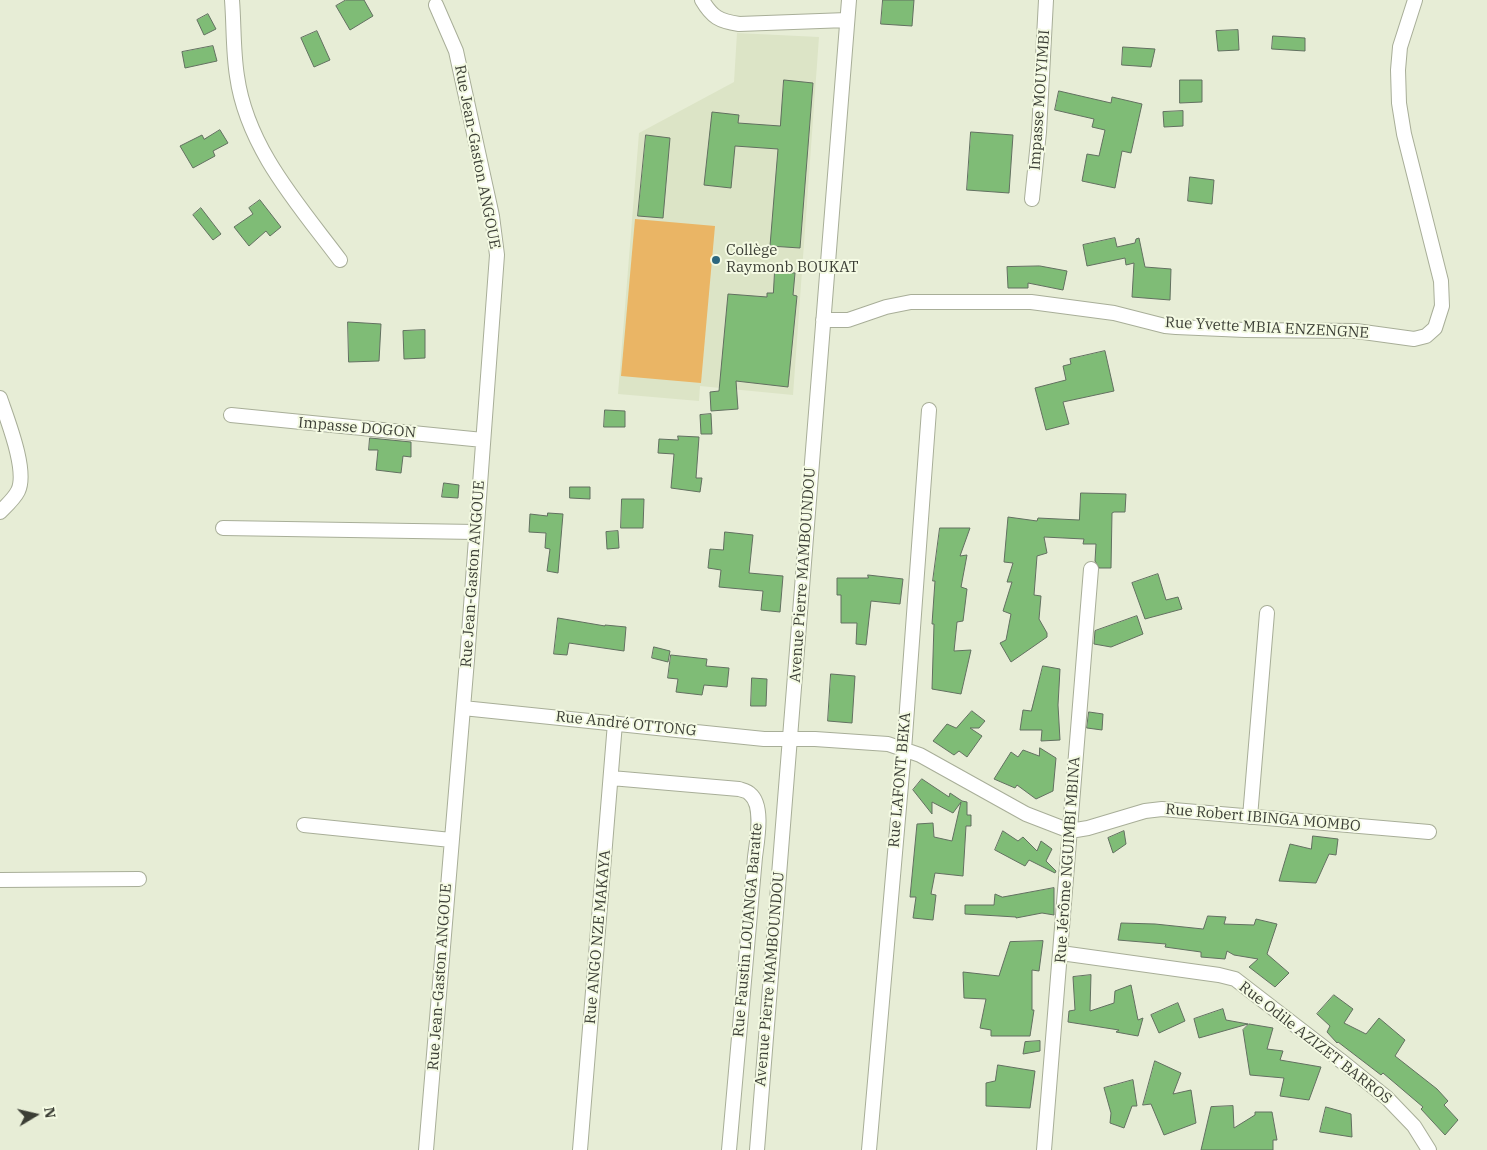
<!DOCTYPE html>
<meta charset="utf-8">
<style>
body{margin:0}
#map{position:relative;width:1487px;height:1150px;overflow:hidden;background:#e7edd6;font-family:"IBM Plex Serif",serif}
canvas{display:block}
.north{position:absolute;left:10px;top:1090px;width:50px;height:50px;-webkit-text-stroke:4px #f4fae3;paint-order:stroke;rotate:81deg;font-size:14px;font-weight:700;line-height:20px;text-align:center;color:#3b3e35}
.north::after{content:'';display:block;margin:auto;width:18px;height:22px;background:#3b3e35;clip-path:polygon(50% 0,100% 100%,50% 72%,0 100%)}
</style>
<div id="map">
<canvas width="1487" height="1150"></canvas>
<div class="north">N</div>
</div>
<script>
const c = document.querySelector('canvas').getContext('2d');
c.lineJoin = 'round';
function paint(path, color) { c.fillStyle = color; c.fill(path, 'evenodd'); }
function strokePath(path, color, width, dash) { c.strokeStyle = color; c.lineWidth = width; c.lineCap = dash ? 'butt' : 'round'; c.setLineDash(dash || []); c.stroke(path); }
function write(font, color, halo, rows, align = 'center') {
  c.font = font + ' "IBM Plex Serif",serif'; c.lineWidth = 4; c.setLineDash([]); c.textBaseline = 'middle'; c.strokeStyle = halo; c.fillStyle = color; for (const [text, x, y, turn = 0] of rows) {
    c.save(); c.translate(x, y); c.rotate((+turn || 0) * Math.PI / 180); c.textAlign = isNaN(turn) ? turn : align; if (halo) c.strokeText(text, 0, 0); c.fillText(text, 0, 0); c.restore();
  }
}
paint(new Path2D(`
 M737,33L819,37L793,395L700,386L699,401L618,394L639,133L734,82Z`), '#dce4c6');
paint(new Path2D(`
 M635,219L715,226L701,383L621,376Z`), '#eab565');
const building = new Path2D(`
 M346,0H364L373,16L350,30L336,6Z
 M883,0H914L912,26L881,24Z
 M208,14L216,29L204,35L197,20Z
 M1238,30L1239,50L1218,51L1216,31Z
 M317,31L330,60L314,67L301,38Z
 M1273,36L1305,38V51L1272,49Z
 M213,46L217,61L185,68L182,52Z
 M1123,47L1155,49L1151,67L1122,65Z
 M784,80L813,83L800,248L770,246L778,149L735,146L731,188L704,185L712,112L739,115L738,123L780,126Z
 M1180,80H1202V102L1180,103Z
 M1059,91L1111,103L1112,97L1142,104L1131,153L1122,151L1115,188L1082,181L1087,154L1099,156L1105,130L1092,127L1094,119L1055,110Z
 M1183,111V126L1164,127L1163,112Z
 M220,130L228,143L213,151L215,156L193,168L180,146L202,135L204,139Z
 M971,132L1013,135L1009,193L967,190Z
 M646,135L670,138L663,218L638,216Z
 M1190,177L1214,180L1212,204L1188,201Z
 M260,200L281,227L270,236L266,231L249,246L234,227L253,214L249,208Z
 M201,208L221,234L213,240L193,215Z
 M1115,238L1117,247L1135,243L1136,239L1139,238L1145,267L1171,269L1170,300L1132,297L1134,263L1126,265L1125,258L1087,266L1083,245Z
 M1040,266L1067,271L1063,290L1028,283V288H1008L1007,267Z
 M775,271L795,273L793,295L797,296L788,387L736,381L738,409L711,411L710,392L719,391L728,294L767,297V293H773Z
 M348,322L381,324L379,361L349,362Z
 M425,330V358L404,359L403,331Z
 M1105,351L1114,391L1063,402L1069,424L1046,430L1035,388L1066,380L1063,366L1071,364L1070,359Z
 M605,410L625,411V427H604Z
 M711,414L712,434H701L700,415Z
 M678,436L699,437L696,478H702L700,492L671,488L674,454L658,453L659,439L678,440Z
 M370,438L411,442V457L403,456L401,473L376,470L378,450H369Z
 M444,483L459,485L458,498L442,497Z
 M570,487H590V499L570,498Z
 M1081,493L1126,494L1125,512H1114L1112,513L1111,568H1099L1095,561L1096,544H1083L1084,539L1044,537L1047,553L1037,556L1034,595L1041,596L1039,619L1047,633V637L1011,662L1000,643L1006,640L1011,614L1003,611L1012,582H1007L1013,563L1004,562L1008,517L1037,521L1038,518L1079,520Z
 M622,499H644L643,528H621Z
 M548,513L563,514L558,573L547,571L550,549L545,548L546,533L529,532L530,514L547,516Z
 M940,528H970L960,556L967,555L961,587L967,589L963,621L957,622L954,651L971,650L961,694L932,689L934,624H932L935,581H933Z
 M618,531L619,548L607,549L606,532Z
 M725,532L753,535L749,573L783,576L780,612L761,610L763,591L719,587L721,570L708,568L710,549L723,550Z
 M1158,574L1166,600L1178,597L1182,609L1145,619L1132,583Z
 M868,575L903,579L900,604L871,601L866,645L856,644L857,623H841V595H837V578H868Z
 M1137,616L1143,634L1111,647L1094,644L1095,631Z
 M558,618L605,626V625L626,627L624,651L569,643L567,655L554,654Z
 M654,647L670,651L668,662L652,658Z
 M671,655L707,659L706,666L729,668L727,687L704,685L702,695L676,692L678,679L668,678Z
 M1043,666L1060,669L1058,705L1060,740L1041,741L1042,730H1020L1023,710L1031,711Z
 M831,674L855,676L852,723L828,721Z
 M752,678L767,679L766,706H751Z
 M972,711L985,721L979,728H970L982,736L967,757L959,751L954,755L933,741L947,724L956,728Z
 M1089,712L1103,714L1102,730L1087,728Z
 M1040,748L1056,758L1053,791L1036,799L1017,785L1015,788L994,779L1011,752L1018,757L1023,750L1039,756Z
 M922,779L949,797L950,793L962,801L967,802V815H971V826H966L963,876L935,873L931,894L936,895L933,920L913,918L916,897H910L917,824L933,823L934,837L952,841L961,802L953,813L932,802V814L913,790Z
 M1003,831L1018,841L1023,837L1037,851L1041,841L1052,849L1046,861L1056,871L1055,873L1029,860L1025,866L995,850Z
 M1124,831L1126,844L1113,853L1108,838Z
 M1313,836L1338,839L1336,855L1329,854L1316,883L1279,881L1290,844L1311,849Z
 M1054,888V915L1042,913L1016,918V917L965,914V905H994L995,894L1002,897Z
 M1208,916L1226,917L1224,924L1254,925L1256,919L1277,924L1267,954L1289,973L1275,987L1249,967L1258,959L1234,955L1227,951L1225,959L1201,957V952L1165,947L1166,944L1118,940L1121,923L1155,924L1203,929Z
 M1043,941L1039,971L1032,970V1010H1034L1030,1036H991V1030L980,1028L986,999L964,998L963,972L999,976L1010,942Z
 M1091,975L1090,1011L1114,1003L1115,991L1131,985L1138,1020L1143,1018L1138,1036L1116,1032L1119,1030L1068,1022L1069,1011L1075,1010L1073,977Z
 M1334,995L1353,1009L1344,1023L1366,1034L1379,1018L1405,1040L1395,1056L1437,1089L1448,1101L1444,1105L1458,1120L1445,1135L1421,1109L1423,1107L1383,1073L1381,1075L1338,1042L1337,1043L1327,1032L1330,1026L1317,1014Z
 M1178,1003L1185,1021L1159,1033L1151,1015Z
 M1223,1009L1226,1020L1248,1024L1199,1038L1194,1019Z
 M1249,1024L1273,1028L1267,1049L1283,1051L1280,1060L1321,1067L1309,1100L1280,1096L1284,1078L1250,1075L1243,1030Z
 M1040,1041V1051L1023,1054L1025,1042Z
 M1155,1061L1181,1073L1173,1094L1191,1090L1196,1123L1164,1135L1151,1104L1143,1105Z
 M998,1065L1035,1071L1030,1108L986,1106V1083L995,1081Z
 M1133,1080L1137,1106H1132L1124,1128L1110,1123L1111,1113L1104,1088Z
 M1233,1106L1234,1128L1255,1115V1112H1272L1277,1140H1273V1150H1201L1211,1107Z
 M1326,1107L1351,1114L1352,1137L1320,1132Z`);
paint(building, '#7fbc76');
strokePath(building, '#627060', 1);
const minor = new Path2D(`
 M232,0C234,25 233,51 237,76C247,148 298,204 340,260
 M702,0C712,17 719,21 739,24L847,20
 M1032,199L1039,132L1046,0
 M823,320H848L886,307L911,302H1031L1114,313L1165,326L1176,327L1245,330L1356,331L1414,339L1426,336L1435,328L1442,306L1441,281L1404,134L1399,103L1398,70L1400,47L1415,0
 M0,398C7,419 28,471 18,491C14,499 6,506 0,512
 M231,415L483,440
 M223,528L476,532
 M463,708L764,739H815L888,744L920,755L1026,814L1070,831L1088,828L1145,811L1162,809L1429,832
 M611,778L739,789C742,790 748,791 750,794C764,805 757,841 755,857L729,1150
 M1250,817L1267,613
 M304,825L451,840
 M0,880L139,879
 M1061,953L1219,975L1235,979L1340,1060L1387,1098L1414,1126L1429,1150
 M426,1150L467,660L497,255L492,216L456,51L436,5
 M580,1150L615,723
 M757,1150L849,0
 M869,1150L904,750L929,410
 M1044,1150L1091,569`);
strokePath(minor, '#a8ae98', 16);
strokePath(minor, '#fff', 14);
for (const [x, y, r, color] of [
 [716,260,5,"#2c677f"]
]) { const dot = new Path2D(); dot.arc(x, y, r, 0, 2 * Math.PI); c.fillStyle = color; c.fill(dot); strokePath(dot, '#f4fae3', 2); }
write('15px', '#3b3e35', '#f4fae3', [
 ["Impasse MOUYIMBI",1040,100,-86],
 ["Rue Jean-Gaston ANGOUE",477,157,79],
 ["Rue Yvette MBIA ENZENGNE",1267,328,3],
 ["Impasse DOGON",357,428,5],
 ["Rue Jean-Gaston ANGOUE",473,574,-86],
 ["Avenue Pierre MAMBOUNDOU",803,575,-86],
 ["Rue André OTTONG",626,724,6],
 ["Rue LAFONT BEKA",900,780,-85],
 ["Rue Robert IBINGA MOMBO",1263,818,5],
 ["Rue Jérôme NGUIMBI MBINA",1068,860,-86],
 ["Rue Faustin LOUANGA Baratte",748,930,-85],
 ["Rue ANGO NZE MAKAYA",598,937,-85],
 ["Rue Jean-Gaston ANGOUE",440,977,-86],
 ["Avenue Pierre MAMBOUNDOU",770,979,-85],
 ["Rue Odile AZIZET BARROS",1315,1043,38]
]);
write('15px', '#3b3e35', '#f4fae3', [
 ["Collège",726,251],
 ["Raymonb BOUKAT",726,268]
], 'left');
</script>
